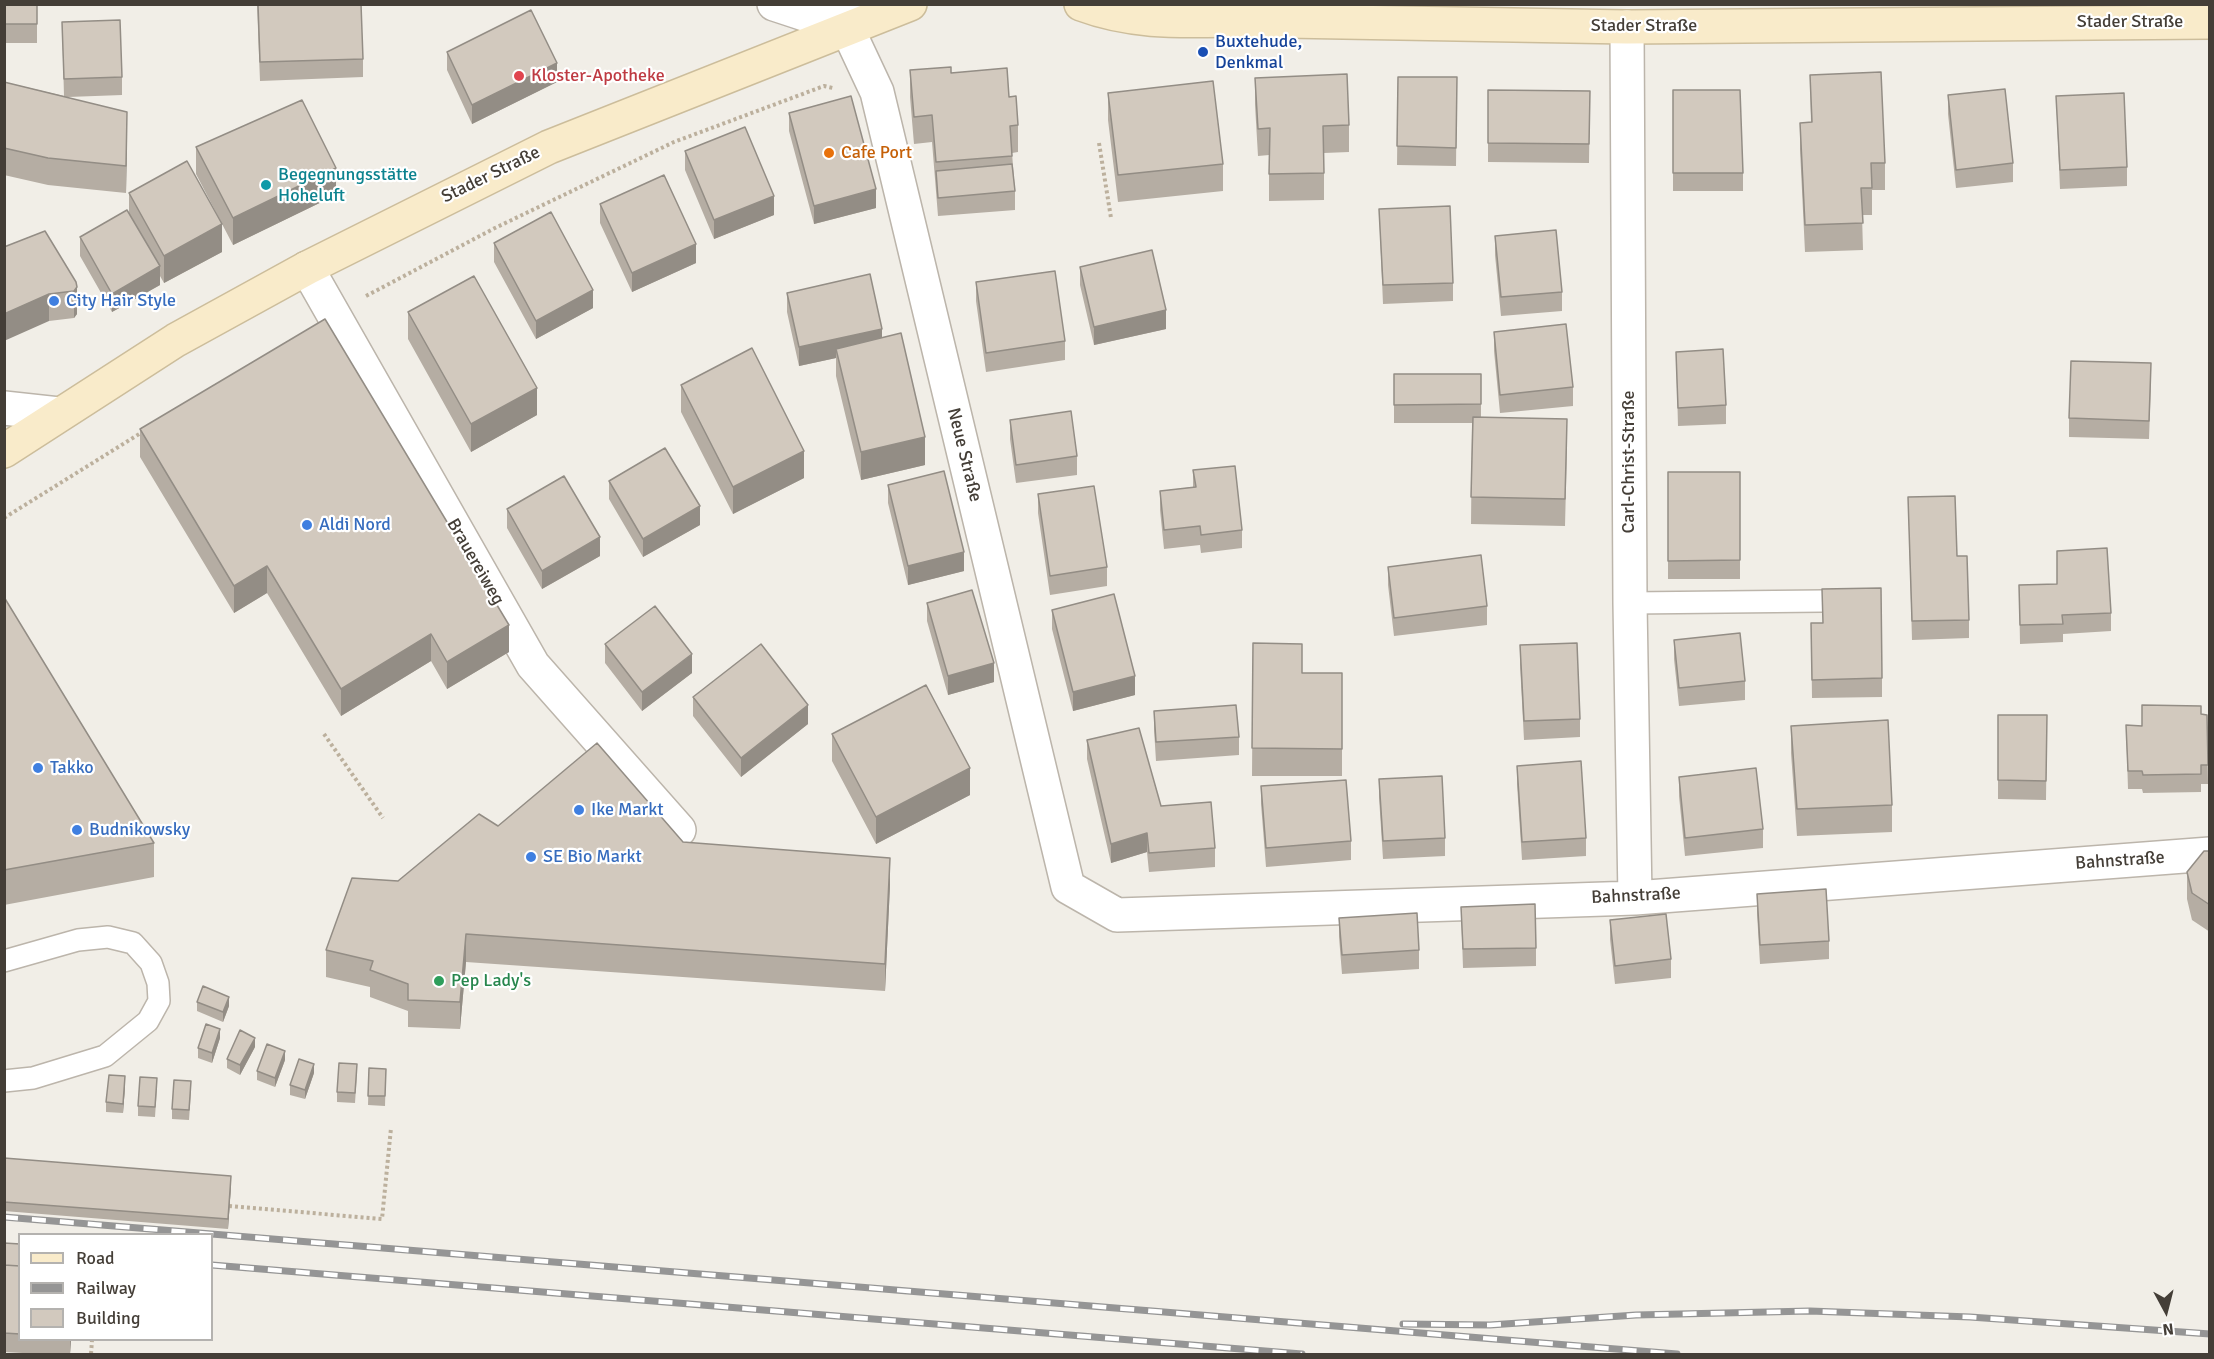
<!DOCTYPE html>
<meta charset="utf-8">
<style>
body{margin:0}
#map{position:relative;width:2214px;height:1359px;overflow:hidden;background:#f1eee7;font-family:Signika,sans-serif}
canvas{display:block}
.frame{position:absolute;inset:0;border:6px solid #443e37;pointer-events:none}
.legend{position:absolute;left:18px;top:1233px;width:195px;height:108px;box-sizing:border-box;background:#fff;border:2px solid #b4b2af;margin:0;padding:8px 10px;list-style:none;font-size:18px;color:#443e37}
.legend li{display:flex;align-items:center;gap:12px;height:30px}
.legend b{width:30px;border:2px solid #b4b2af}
.north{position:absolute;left:2136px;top:1281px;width:60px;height:60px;-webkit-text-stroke:4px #fff;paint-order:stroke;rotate:173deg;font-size:16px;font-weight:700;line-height:24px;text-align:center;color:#443e37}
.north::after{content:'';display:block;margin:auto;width:21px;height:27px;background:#443e37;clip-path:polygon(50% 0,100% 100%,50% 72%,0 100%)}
</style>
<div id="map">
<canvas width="2214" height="1359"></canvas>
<div class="frame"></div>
<ul class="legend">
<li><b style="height:8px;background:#f9ebca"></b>Road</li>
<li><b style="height:8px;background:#959595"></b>Railway</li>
<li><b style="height:16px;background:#d2c9be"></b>Building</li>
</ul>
<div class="north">N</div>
</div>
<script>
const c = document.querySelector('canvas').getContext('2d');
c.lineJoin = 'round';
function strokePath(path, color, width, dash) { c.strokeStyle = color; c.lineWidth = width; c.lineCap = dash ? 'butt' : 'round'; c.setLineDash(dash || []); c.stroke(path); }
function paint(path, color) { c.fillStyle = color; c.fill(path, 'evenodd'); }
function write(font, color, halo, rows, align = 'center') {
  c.font = font + ' Signika,sans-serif'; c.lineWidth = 4.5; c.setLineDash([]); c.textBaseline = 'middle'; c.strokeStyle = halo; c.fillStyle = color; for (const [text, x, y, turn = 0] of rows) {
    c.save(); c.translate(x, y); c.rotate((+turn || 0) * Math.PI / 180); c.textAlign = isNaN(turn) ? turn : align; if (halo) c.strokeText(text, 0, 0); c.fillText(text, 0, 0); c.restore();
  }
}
const lane = new Path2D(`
 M1630,603L1823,601
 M4,961L78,940L108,937L133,943L151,963L158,983L159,1001L148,1021L105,1056L33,1078L4,1081`);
const street = new Path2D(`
 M774,4L847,28
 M848,4L847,28L877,92L1068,887L1117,915L1635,898L2210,854
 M1627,27L1630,603L1635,898
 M307,268L533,665L679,830
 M4,408L59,414`);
const secondary = new Path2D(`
 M1081,4C1132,23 1178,21 1230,20L1627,27L2210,22
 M4,451L176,340L307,268L549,147L910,4`);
strokePath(lane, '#bcb5ab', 24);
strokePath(street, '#bcb5ab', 36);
strokePath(secondary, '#ccbd9b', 36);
strokePath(new Path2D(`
 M1099,143L1111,218
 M366,296L495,228L674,142L824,86L833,88
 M4,518L144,431
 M324,734L383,818
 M229,1206L382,1219L391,1128
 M91,1354L92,1340`), '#bcb09d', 4, [3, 3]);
strokePath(lane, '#fff', 21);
strokePath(street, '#fff', 33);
strokePath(secondary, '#f9ebca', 33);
const rail = new Path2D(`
 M4,1217L1677,1354
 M212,1265L1302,1354
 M1403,1324L1490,1325L1636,1315L1810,1311L1970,1317L2210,1334`);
strokePath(rail, '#959595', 7);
strokePath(rail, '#fff', 4.5, [14]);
paint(new Path2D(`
 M4,4H37V43H4Z
 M257,4L363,59V77L260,81Z
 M62,22L122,77V95L68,97L127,139L126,193L48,185L4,175V82L64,96Z
 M447,52L557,82L472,124L447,70Z
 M910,70L951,73L1009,97L1018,125V152L1012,153L1015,191V210L938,216L932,142L914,144L910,97Z
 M1810,75L1885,163V190H1872V215H1862L1863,250L1805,252L1800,150V123H1811Z
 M1398,77H1457L1456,166L1397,165Z
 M1255,78L1349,125V152L1324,153V200L1269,201V155L1258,156L1255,105Z
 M1488,90L1590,91L1589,163L1488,162Z
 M1673,90L1743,173V191H1673Z
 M1108,93L1223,164V191L1118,202L1108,120Z
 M1948,95L2013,163V182L1956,188L1948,114Z
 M2056,96L2127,167V186L2060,189Z
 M789,113L876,208L814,224L789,131Z
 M196,147L336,195L233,245L196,174Z
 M685,151L774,215L714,239L685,170Z
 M129,193L222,252L164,283L160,276V285L112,312L80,256V237L129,213Z
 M600,204L696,263L632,292L600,223Z
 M1379,209L1453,283V301L1383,304Z
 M1495,236L1562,292V311L1501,316L1495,255Z
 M494,243L593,308L536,339L494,262Z
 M4,247L76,282L77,314L74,318L49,321Z
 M1080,267L1166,329L1094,345L1080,285Z
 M976,282L1065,341V360L986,372L976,301Z
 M787,293L882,338L925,465L861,480L836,376V358L799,366L787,312Z
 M408,312L537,415L471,452L408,339Z
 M1494,332L1573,387V406L1500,413L1494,351Z
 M1676,352L1726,405V424L1678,426Z
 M1394,374H1481V418L1567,446L1565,526L1471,524L1472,423H1394Z
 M2151,381L2149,439L2069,437V418Z
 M681,385L804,478L733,514L681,412Z
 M1010,420L1077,456V475L1016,483L1010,439Z
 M140,429L509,652L447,689L431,661L341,716L267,593L234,613L140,457Z
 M1193,470L1242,530V548L1201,553L1200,545L1164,549L1160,510V491L1193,487Z
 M1668,472H1740V579H1668Z
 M2209,480H2210V560H2209Z
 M609,481L700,525L643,557L609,499Z
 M888,485L964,571L908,585L888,503Z
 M1038,494L1107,567V586L1050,595L1038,513Z
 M1908,497L1957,556L1969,620V638L1912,640Z
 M507,509L600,556L542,589L507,528Z
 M1388,567L1487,606V625L1394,636L1388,585Z
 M2019,585L2111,613V631L2063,634V642L2020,644Z
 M4,597L154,843V877L4,905Z
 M927,603L994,682L948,695L927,621Z
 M1052,610L1135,695L1073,711L1052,629Z
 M1811,623L1882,678V697L1812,698Z
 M1674,640L1745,681V700L1679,706L1674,659Z
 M1253,643L1302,673H1342V776H1252Z
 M605,644L692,673L642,711L605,663Z
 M1520,645L1580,719V737L1524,740L1520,664Z
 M693,697L808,724L741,777L693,716Z
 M1154,711L1239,737V755L1156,761L1154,729Z
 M2201,714L2207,715L2208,784H2201V792L2143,793L2142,789H2128L2126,725L2142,726Z
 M1998,715H2047L2046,800L1998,799Z
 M1791,726L1892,805V832L1797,836L1791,753Z
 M832,734L970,795L876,844L832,761Z
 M1087,740L1161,806L1215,848V867L1149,872L1147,852L1111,863L1087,759Z
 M1517,766L1586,838V856L1522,860L1517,784Z
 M1679,777L1763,829V848L1685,856L1679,796Z
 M1379,779L1445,838V856L1383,859L1379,797Z
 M1261,786L1351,841V860L1266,867L1261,804Z
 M498,826L683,842L890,885L885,991L466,962L460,1029L408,1027V1011L370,997V987L326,977V950L398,881Z
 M2210,851V932L2192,920L2187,899V872Z
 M1757,894L1829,941V959L1760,964L1757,913Z
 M1461,907L1536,948V966L1463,968Z
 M1339,918L1419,950V969L1342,974L1339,937Z
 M1610,920L1671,959V978L1615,984L1610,939Z
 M197,1002L229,1006L223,1022L197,1011Z
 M220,1038L212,1063L198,1058V1048Z
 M255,1047L240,1075L227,1068V1059Z
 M285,1060L275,1087L257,1080V1071Z
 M369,1068L386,1069L385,1106L368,1105Z
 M314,1073L305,1099L290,1095V1085Z
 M357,1073L355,1103L337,1102V1092Z
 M125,1086L123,1113L106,1112V1102Z
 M157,1087L155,1117L138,1116V1106Z
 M191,1091L189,1120L172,1119V1109Z
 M4,1158L231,1185L228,1229L4,1211Z
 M4,1243L20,1244V1340H71L70,1354H41L4,1352Z`), '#b5ada3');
paint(new Path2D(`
 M557,63V82L472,124V105Z
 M127,112V139L126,193V166Z
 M336,168V195L233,245V218Z
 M876,189V208L814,224V206Z
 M774,196V215L714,239V220Z
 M222,224V252L164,283V256Z
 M696,244V263L632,292V273Z
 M160,266V285L112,312V294Z
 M77,287V314L74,318V291Z
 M593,290V308L536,339V321Z
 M49,294V321L4,341V314Z
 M1166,310V329L1094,345V327Z
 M882,329V347L836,349V358L799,366V347Z
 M537,388V415L471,452V424Z
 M925,437V465L861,480V452Z
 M804,451V478L733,514V487Z
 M700,506V525L643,557V539Z
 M600,537V556L542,589V571Z
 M964,552V571L908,585V566Z
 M267,566V593L234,613V586Z
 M509,625V652L447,689V662Z
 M431,634V661L341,716V689Z
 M692,654V673L642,711V692Z
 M994,663V682L948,695V676Z
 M1135,676V695L1073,711V692Z
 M808,705V724L741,777V758Z
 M970,768V795L876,844V817Z
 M1147,833V852L1111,863V844Z
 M890,858V885L885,991V964Z
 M466,934V962L460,1029V1002Z
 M229,997V1006L223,1022V1012Z
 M220,1029V1038L212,1063V1053Z
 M255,1038V1047L240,1075V1065Z
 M285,1051V1060L275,1087V1078Z
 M314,1064V1073L305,1099V1090Z
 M125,1076V1086L123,1113V1104Z
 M231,1176V1185L228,1229V1219Z
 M70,1340H71L70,1354Z`), '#938d85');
const building = new Path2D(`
 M4,4H37V24H4Z
 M258,4H361L363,59L260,62Z
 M531,10L557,63L472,105L447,52Z
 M120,20L122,77L64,79L62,22Z
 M951,67V73L1007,68L1009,97L1016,96L1018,125L1010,126L1012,156L936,162L932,115L914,117L910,70Z
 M1881,72L1885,163H1871L1872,188H1861L1863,223L1805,225L1800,123L1812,122L1810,75Z
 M1347,74L1349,125L1323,126L1324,173L1269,174L1270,128L1258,129L1255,78Z
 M1398,77H1457L1456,148L1397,146Z
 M1213,81L1223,164L1118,175L1108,93Z
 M4,82L127,112L126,166L48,158L4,148Z
 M2005,89L2013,163L1956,170L1948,95Z
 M1488,90L1590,91L1589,144L1488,143Z
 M1673,90H1740L1743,173H1673Z
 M2124,93L2127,167L2060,170L2056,96Z
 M851,96L876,189L814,206L789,113Z
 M302,100L336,168L233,218L196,147Z
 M745,127L774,196L714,220L685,151Z
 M187,161L222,224L164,256L129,193Z
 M1012,164L1015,191L938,198L936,171Z
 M664,175L696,244L632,273L600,204Z
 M1450,206L1453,283L1383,285L1379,209Z
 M127,210L160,266L112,294L80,237Z
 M551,212L593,290L536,321L494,243Z
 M1556,230L1562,292L1501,297L1495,236Z
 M45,231L76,282L77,287L74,291L49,294L4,314V247Z
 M1152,250L1166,310L1094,327L1080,267Z
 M1055,271L1065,341L986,353L976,282Z
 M870,274L882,329L799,347L787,293Z
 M474,276L537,388L471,424L408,312Z
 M325,319L509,625L447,662L431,634L341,689L267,566L234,586L140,429Z
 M1566,324L1573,387L1500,395L1494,332Z
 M901,333L925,437L861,452L836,349Z
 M752,348L804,451L733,487L681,385Z
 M1723,349L1726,405L1678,408L1676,352Z
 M2071,361L2151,363L2149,421L2069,418Z
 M1394,374H1481V404L1394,405Z
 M1071,411L1077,456L1016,465L1010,420Z
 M1473,417L1567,419L1565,499L1471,497Z
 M665,448L700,506L643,539L609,481Z
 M1235,466L1242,530L1201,535L1200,526L1164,530L1160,491L1196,487L1193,470Z
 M944,471L964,552L908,566L888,485Z
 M1668,472H1740V560L1668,561Z
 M564,476L600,537L542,571L507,509Z
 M2209,480H2210V541H2209Z
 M1094,486L1107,567L1050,576L1038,494Z
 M1955,496L1957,556H1967L1969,620L1912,621L1908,497Z
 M2107,548L2111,613L2062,615L2063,624L2020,625L2019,585L2057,584V551Z
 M1481,555L1487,606L1394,618L1388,567Z
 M1881,588L1882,678L1812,680L1811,623H1823L1822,589Z
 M972,590L994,663L948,676L927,603Z
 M1114,594L1135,676L1073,692L1052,610Z
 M4,597L154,843L4,870Z
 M655,606L692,654L642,692L605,644Z
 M1740,633L1745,681L1679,688L1674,640Z
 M1253,643L1302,644V673H1342V749L1252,748Z
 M1577,643L1580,719L1524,721L1520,645Z
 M761,644L808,705L741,758L693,697Z
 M926,685L970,768L876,817L832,734Z
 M1236,705L1239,737L1156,742L1154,711Z
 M2142,705L2201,706V714L2207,715L2208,765H2201V774L2143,775L2142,771H2128L2126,725L2142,726Z
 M1998,715H2047L2046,781L1998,780Z
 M1888,720L1892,805L1797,809L1791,726Z
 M1139,728L1161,806L1211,802L1215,848L1149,853L1147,833L1111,844L1087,740Z
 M597,743L683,842L890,858L885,964L466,934L460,1002L408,1000V984L370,970L373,961L326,950L352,878L398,881L479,814L498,826Z
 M1581,761L1586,838L1522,842L1517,766Z
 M1756,768L1763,829L1685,838L1679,777Z
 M1442,776L1445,838L1383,841L1379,779Z
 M1346,780L1351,841L1266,848L1261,786Z
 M2204,851H2210V905L2192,893L2187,872Z
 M1826,889L1829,941L1760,945L1757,894Z
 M1535,904L1536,948L1463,949L1461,907Z
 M1417,913L1419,950L1342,955L1339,918Z
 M1666,914L1671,959L1615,966L1610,920Z
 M203,986L229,997L223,1012L197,1002Z
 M206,1024L220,1029L212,1053L198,1048Z
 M240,1030L255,1038L240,1065L227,1059Z
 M267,1044L285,1051L275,1078L257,1071Z
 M299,1059L314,1064L305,1090L290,1085Z
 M339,1063L357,1064L355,1093L337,1092Z
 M369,1068L386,1069L385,1096H368Z
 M109,1075L125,1076L123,1104L106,1102Z
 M140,1077L157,1078L155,1107L138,1106Z
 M174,1080L191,1081L189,1110L172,1109Z
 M4,1158L231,1176L228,1219L4,1202Z
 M4,1243L20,1244V1266L4,1265Z
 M4,1265L20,1266V1334L4,1333Z`);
paint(building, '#d2c9be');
strokePath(building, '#938d85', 1.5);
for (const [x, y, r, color] of [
 [1203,52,6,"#1a4fb4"],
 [519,76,6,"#e0444e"],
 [829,153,6,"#e8710a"],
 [266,185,6,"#0f9aa8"],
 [54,301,6,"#3f7fe0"],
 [307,525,6,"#3f7fe0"],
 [38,768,6,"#3f7fe0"],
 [579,810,6,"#3f7fe0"],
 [77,830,6,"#3f7fe0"],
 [531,857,6,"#3f7fe0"],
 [439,981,6,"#2e9e5b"]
]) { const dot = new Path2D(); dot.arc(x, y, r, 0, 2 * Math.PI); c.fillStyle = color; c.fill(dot); strokePath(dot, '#fff', 2); }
write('18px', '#443e37', '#fff', [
 ["Stader Straße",2130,22],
 ["Stader Straße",1644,26],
 ["Stader Straße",491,175,-26],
 ["Neue Straße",964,455,76],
 ["Carl-Christ-Straße",1629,462,-90],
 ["Brauereiweg",475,562,60],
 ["Bahnstraße",2120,861,-4],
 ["Bahnstraße",1636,896,-3]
]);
write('18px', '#164399', '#fff', [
 ["Buxtehude,",1215,42],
 ["Denkmal",1215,63]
], 'left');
write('18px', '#be3a42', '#fff', [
 ["Kloster-Apotheke",531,76]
], 'left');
write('18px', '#c56008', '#fff', [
 ["Cafe Port",841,153]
], 'left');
write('18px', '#0d838f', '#fff', [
 ["Begegnungsstätte",278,175],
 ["Hoheluft",278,196]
], 'left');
write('18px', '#366cbe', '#fff', [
 ["City Hair Style",66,301],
 ["Aldi Nord",319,525],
 ["Takko",50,768],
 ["Ike Markt",591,810],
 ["Budnikowsky",89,830],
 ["SE Bio Markt",543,857]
], 'left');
write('18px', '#27864d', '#fff', [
 ["Pep Lady's",451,981]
], 'left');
</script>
